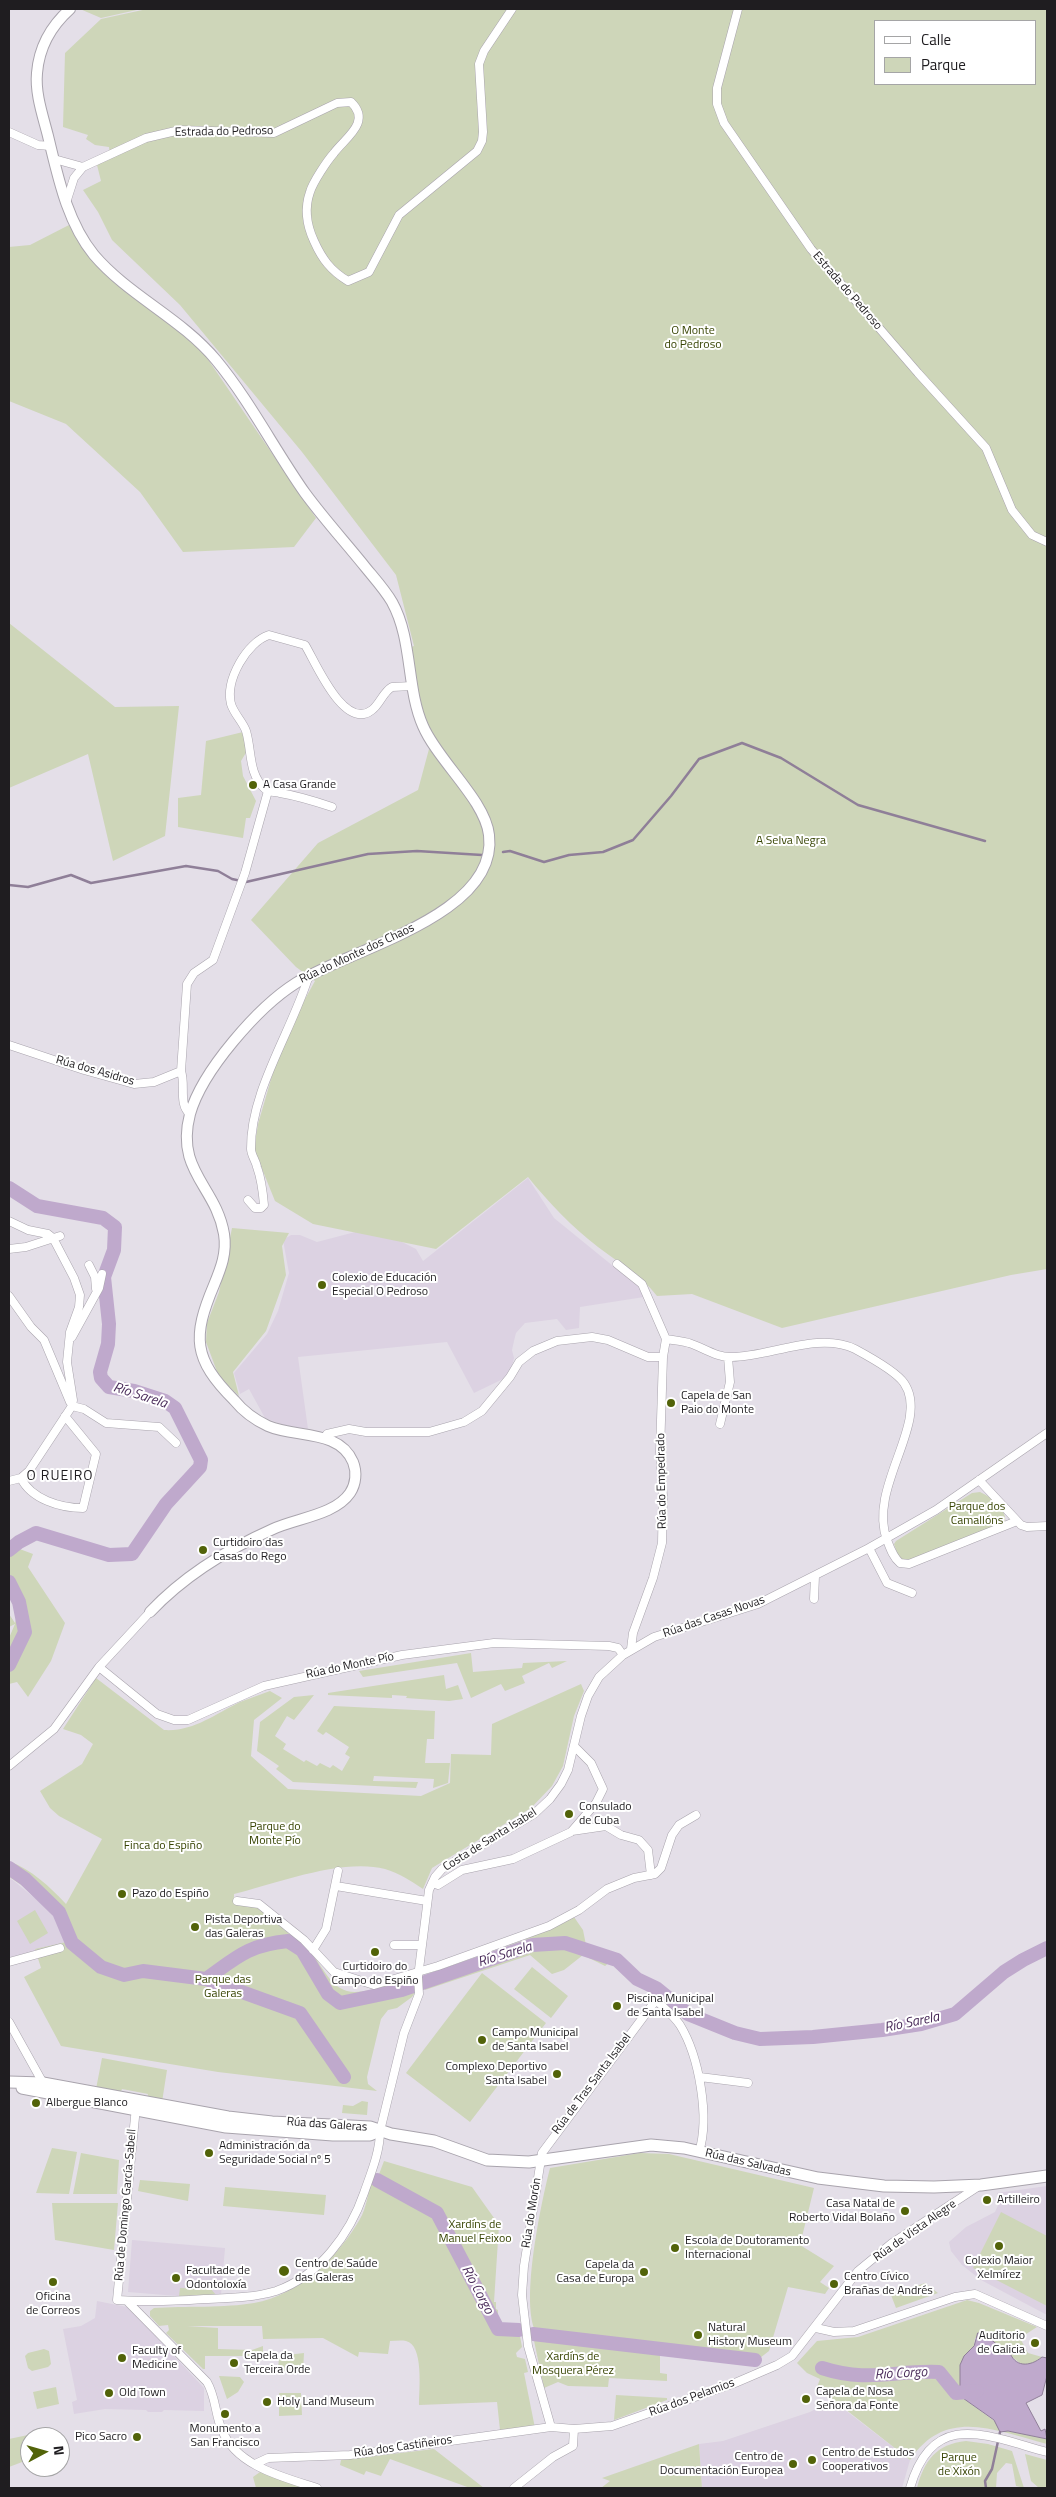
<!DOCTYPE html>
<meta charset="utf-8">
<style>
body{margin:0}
#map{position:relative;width:1056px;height:2497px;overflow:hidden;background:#e4dfe8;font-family:"Titillium Web",sans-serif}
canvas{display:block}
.frame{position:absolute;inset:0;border:10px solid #1f1d20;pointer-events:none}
.legend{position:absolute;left:874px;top:20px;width:162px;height:65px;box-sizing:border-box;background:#fff;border:1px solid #a5a5a6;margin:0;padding:6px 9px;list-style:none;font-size:15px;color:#1f1d20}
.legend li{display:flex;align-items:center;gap:10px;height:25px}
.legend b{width:25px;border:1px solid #a5a5a6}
.north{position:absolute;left:20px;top:2427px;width:50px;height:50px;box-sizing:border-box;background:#fff;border:1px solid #a5a5a6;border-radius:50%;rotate:84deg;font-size:14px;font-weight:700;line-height:20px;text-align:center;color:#1f1d20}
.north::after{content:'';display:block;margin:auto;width:18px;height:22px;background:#526309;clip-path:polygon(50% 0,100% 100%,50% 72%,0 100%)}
</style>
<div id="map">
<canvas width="1056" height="2497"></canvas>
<div class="frame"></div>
<ul class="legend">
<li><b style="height:6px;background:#fff"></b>Calle</li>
<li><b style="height:14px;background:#ced6b9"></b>Parque</li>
</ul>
<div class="north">N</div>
</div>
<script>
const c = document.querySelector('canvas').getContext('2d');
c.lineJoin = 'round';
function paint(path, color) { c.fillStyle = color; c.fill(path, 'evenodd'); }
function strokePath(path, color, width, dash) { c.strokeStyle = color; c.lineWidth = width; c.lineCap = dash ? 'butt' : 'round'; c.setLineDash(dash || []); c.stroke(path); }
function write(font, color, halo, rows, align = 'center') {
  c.font = font + ' "Titillium Web",sans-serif'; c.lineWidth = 4; c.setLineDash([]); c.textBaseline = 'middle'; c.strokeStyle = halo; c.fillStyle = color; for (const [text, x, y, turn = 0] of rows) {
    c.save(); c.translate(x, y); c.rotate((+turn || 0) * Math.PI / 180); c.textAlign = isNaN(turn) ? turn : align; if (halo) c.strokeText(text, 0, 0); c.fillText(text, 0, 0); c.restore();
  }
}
paint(new Path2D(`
 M528,1178L554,1218L640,1288L644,1297L580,1307L579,1328L566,1330L557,1319L525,1323L516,1333L514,1341L512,1350L514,1358L511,1370L503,1379L474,1393L447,1342L298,1357L308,1429L284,1425L265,1418L249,1389L240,1394L234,1373L267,1334L278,1311L289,1273L283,1240L291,1235H300L317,1242L359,1231L386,1234L416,1249L423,1261Z
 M9,1877L53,1913L64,1930L66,1942L9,1958Z
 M1047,2186V2315L981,2280L962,2265L951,2251L949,2242L966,2227L995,2212L999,2203L997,2193Z
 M132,2240L225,2248L221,2295L177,2296L128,2292Z
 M97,2301L127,2307L133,2312L204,2388V2411L164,2410L162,2412H148L146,2410L105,2409L74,2414L72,2402L77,2400L63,2329L81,2326L95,2318Z
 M832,2400L910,2460L902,2488H702L699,2444L723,2441L810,2412Z`), '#dcd2e2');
paint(new Path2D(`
 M80,9H141L101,18Z
 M147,9H1047V1269L1011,1275L782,1328L692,1294L657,1296C640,1274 620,1264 598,1247C572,1227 549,1203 528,1177L436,1249L313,1224L275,1201L254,1149L258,1124L276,1062L300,1008L315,981L296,967L251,920L318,843L418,790L429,749L478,800C461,776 440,753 428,726C418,702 415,674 411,647L414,646L396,575L302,452L180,305L112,240L98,212L83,190L101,181L97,165L110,158L109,147L95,145L86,139L88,135L63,127L65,53L101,19ZM875,21H1035V84H875Z
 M69,225C97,284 161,310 205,355L316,518L294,547L183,552L140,492L66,424L9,401V247L30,245Z
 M9,623L115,707L179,706L165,836L113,861L88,754L9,788Z
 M243,732L247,751L241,761L243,776L256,801L250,818H246L243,838L178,827V798L201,795L206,741Z
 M232,1228L289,1233L282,1246L286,1275L266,1331L233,1372L239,1396L219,1377L206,1342L207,1323L219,1292Z
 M980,1492C993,1498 1008,1509 1005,1525L909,1561L903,1562L899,1559L894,1544L896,1541L972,1493Z
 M9,1545L33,1554L28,1567L65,1623L51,1661L28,1697L17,1682L9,1684V1638L15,1624L9,1627V1614L15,1623L17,1615L9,1588Z
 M471,1653L473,1672L522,1668L523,1663L567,1661L552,1668L549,1663L522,1676L525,1683L505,1691L501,1684L471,1698L457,1663L363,1677L359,1671Z
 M444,1675L446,1689L458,1685L463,1699L449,1701L406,1698L407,1696L392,1695V1698L328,1695V1693Z
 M96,1678L164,1730C193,1732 215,1714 240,1702C250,1698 260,1695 270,1691L282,1698L254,1720L251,1756L288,1789L421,1796L450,1783L451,1754L491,1755L492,1724L581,1684L584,1691L574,1716L563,1766L552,1786L531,1808L432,1868L423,1889C411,1881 399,1873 385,1869C342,1858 278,1883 234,1894V1900C241,1904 248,1903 255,1906C269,1912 277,1924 288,1933C295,1938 302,1942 309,1949C320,1962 329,1986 347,1991C367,1997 400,1975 414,1983L416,1991L412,1997L397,2008L388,2010L381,2019L367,2077L368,2084L377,2091L218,2072L61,2046L24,1977L41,1968L35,1949L66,1942C62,1915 31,1890 9,1877V1861C32,1870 49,1886 66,1904L102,1839L59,1816L50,1808L40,1791L82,1764L93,1744L81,1735L63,1729Z
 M314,1695L294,1720L287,1716L275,1736L286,1744L283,1749L304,1762L306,1760L317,1766L320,1763L330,1768L333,1765L342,1771L350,1757L345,1754L349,1747L326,1732L323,1735L317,1731L334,1706L435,1711L434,1739H427L425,1763H450L448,1783L433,1788L434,1779L374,1776L373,1781L418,1782L416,1788L293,1782L276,1769L279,1766L257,1751L260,1722L294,1697Z
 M35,1910L48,1933L30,1944L17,1921Z
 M574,1917L583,1930L586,1945L611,1961L605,1966L583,1955L564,1970L552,1974L530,1955L425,1990L422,1986V1978L524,1940Z
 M532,1967L568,1996L551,2018L514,1989Z
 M482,1973L546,2023L470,2122L406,2073Z
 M102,2058L167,2070L162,2102L147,2099L148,2094L122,2089L120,2094L96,2089Z
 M362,2101L368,2102L367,2115L342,2113L343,2105L353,2106Z
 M52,2148L77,2152L69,2194L36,2193Z
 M81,2153L119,2160L117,2194H73Z
 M640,2153L669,2154L814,2188L800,2245L834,2266L820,2282L829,2288L825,2294L788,2287L769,2351L760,2358L535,2330C521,2299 541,2203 550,2168Z
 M384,2161L472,2187L499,2225L494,2302H496V2309L498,2310V2323L438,2209L378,2177Z
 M140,2180L190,2184L188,2201L138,2191Z
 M371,2182H376L435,2213L497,2331H519L522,2347L516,2353L517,2357L525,2359L528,2372L524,2373L535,2428L500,2430L497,2402L419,2405C419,2390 424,2345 406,2341C401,2340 395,2341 390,2341L388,2354L359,2352L358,2357L323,2338L263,2339L262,2326H187L218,2328V2349L252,2350L263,2346V2356H205V2369H203L166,2333L169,2330L168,2325L159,2326L150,2316V2311L154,2308C184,2306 226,2308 254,2303C299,2295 338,2257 360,2219C366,2209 368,2194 371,2182Z
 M225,2187L326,2195L324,2215L223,2206Z
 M52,2203H118L114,2250L55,2240Z
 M1001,2212L1047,2236V2306L973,2268Z
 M925,2283L938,2293L896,2308L891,2295Z
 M180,2288L211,2289L216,2295L179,2296Z
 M967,2300L979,2303L1037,2327L1020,2338L1028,2353L1042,2357L1032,2364H1021L988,2338L985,2336L975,2338L974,2346L960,2365V2396L1008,2431L1047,2439V2444C996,2431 946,2406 910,2460L817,2387L820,2379L807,2373L797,2363L817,2341L858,2337Z
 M533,2336L660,2351V2373L667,2374V2381L609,2378L608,2387L568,2386L558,2382L544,2388Z
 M44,2349L49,2351L51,2364L48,2367L32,2371L28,2368L25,2356L28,2353Z
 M304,2353L303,2372L278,2371L279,2356Z
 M219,2376L240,2377L244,2382L238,2392L227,2399Z
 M56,2387L59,2404L37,2409L33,2392Z
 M279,2393H301L302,2415L279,2416Z
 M616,2395L667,2398V2400L614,2420Z
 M47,2431L51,2437H30V2459L9,2467V2439Z
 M966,2441L988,2444L1012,2451L1024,2488L1016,2486L1012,2464L1006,2463L997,2473L996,2488H917C924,2461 936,2444 966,2441Z
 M699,2444L702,2488H601L610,2481L602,2478Z
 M434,2449L484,2488H470L390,2459L381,2476L366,2471L364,2475L340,2465L341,2460Z
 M1025,2454L1047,2460V2488H1039L1031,2481Z
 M260,2472H263L308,2488H256L253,2477Z`), '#ced6b9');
const water = new Path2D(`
 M978,2333H983L1005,2351L1009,2350C1014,2368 1030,2367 1042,2357L1047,2358V2376L1042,2395L1026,2403L1041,2431L1045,2429L1047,2439L1008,2431L1000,2432L994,2420L960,2396V2365L964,2356L974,2346Z`);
paint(water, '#bfa9cc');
strokePath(water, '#8f7f98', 1);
strokePath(new Path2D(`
 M503,852L510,851L544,862L569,855L603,852L633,840L671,796L699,759L742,743L781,758L858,805L985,841
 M9,885L28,887L71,875L91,883L186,866L218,871L232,879L246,882L368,854L417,851L482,855
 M986,2488L985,2481L992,2469L1000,2432`), '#8f7f98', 2.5);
strokePath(new Path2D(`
 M9,1188L37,1206L103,1218L115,1227L114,1250L104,1277L109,1324L108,1344L100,1372L101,1378L109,1387L134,1391L165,1401L175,1408L201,1460L200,1467L166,1504L132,1554L109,1555L36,1533L19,1542L9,1550
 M9,1582L19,1602L25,1632L9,1665
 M9,1868L25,1879L59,1912L72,1943L101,1967L124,1975L143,1971L206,1979C237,1957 248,1945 288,1941L302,1950L328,1994L340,2003L402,1990L532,1945L565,1943L617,1960L637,1979L656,1988L688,2014L735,2033L760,2039L813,2037L882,2030L921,2024L955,2014L1004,1972L1023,1960L1047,1948
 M206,1979L300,2013L344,2077
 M377,2180L437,2213L498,2329L519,2330
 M533,2334L755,2360
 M822,2368C868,2383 895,2370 939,2372L956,2393L977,2391`), '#bfa9cc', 14);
const minor = new Path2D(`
 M738,9L717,88V104L724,123L811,249L918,373L986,448L1012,510L1032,535L1047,542
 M9,132L38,145L50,146
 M54,159L83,167
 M66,203L74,178L83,167L146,138L180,130L274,133L337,103L351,102C372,122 345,138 334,153C327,161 313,182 310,192C304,209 307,226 314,241C322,259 331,271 348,281L369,272L399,215L477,151L482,141L483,132L479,64L484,51L512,9
 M332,807C314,801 298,796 280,793C275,792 269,792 265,789C248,774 252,750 246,731C243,722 234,714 231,704C225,680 247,642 269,635L305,645C315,661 344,732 372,710C380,704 383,692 392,687L412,686
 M9,1045L84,1070L134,1084L154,1082L181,1071
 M190,1114C178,1104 186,1085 181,1071L187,984L194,973L213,960L245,873L268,791
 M248,1200L255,1208H261L264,1205C263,1193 261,1178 257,1167C256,1161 251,1155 251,1149C250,1091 293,1029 309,975
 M9,1221L28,1230L48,1234L53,1238L74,1278L80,1295L79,1307L70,1332L67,1362L73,1400L72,1406L29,1471L21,1478L9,1481
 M9,1249L26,1247L60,1236
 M617,1264L642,1284L666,1339L663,1357L660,1452L663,1496L662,1543L653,1578L633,1633L631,1649
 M89,1265L95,1277L96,1289
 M9,1296L31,1327L44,1340L70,1402
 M72,1337L99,1288L102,1274
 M666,1339C674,1340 681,1341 689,1343C702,1347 717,1358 732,1357C769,1357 819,1331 855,1349C868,1356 896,1371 904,1383C931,1422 867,1487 887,1540C890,1548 893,1557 900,1563L909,1564L1017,1521
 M72,1406L84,1409L106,1423L159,1427L176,1443
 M720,1424L730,1382L728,1357
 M325,1437L327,1434L349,1429L366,1432H429L464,1422L482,1411L510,1377L519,1362L533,1351L557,1341L592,1337L608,1340L648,1357H663
 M21,1478C31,1499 60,1508 83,1508L96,1454L65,1416
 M979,1480L1021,1525L1027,1527L1047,1526
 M869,1548L887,1583L912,1593
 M814,1599L815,1576
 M99,1667L157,1714L174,1720H188L264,1686L402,1655L494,1643L609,1646L618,1648L623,1655
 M9,1766L54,1729L99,1667L150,1612
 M572,1831L606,1826L621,1835L639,1840L648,1850L651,1875
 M432,1883L438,1885L462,1870L513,1859L571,1832L596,1803L603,1789L591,1763L574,1746
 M336,1886L427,1901
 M237,1901L259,1904L304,1940L334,1972L374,1985L438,1966L549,1926L579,1910L607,1889L634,1878L655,1874L661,1868L672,1835L679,1825L696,1815
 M394,1945H422
 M313,1950L326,1929L338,1871
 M9,1962L60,1948
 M9,2022L43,2083
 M700,2077L748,2083
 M136,2107L117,2300C147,2302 175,2301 204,2299C228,2298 253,2298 276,2291C319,2276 350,2234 364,2193C371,2173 380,2152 380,2131L404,2033L419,1994L418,1977L429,1890L435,1877L442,1869L534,1814L550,1799L561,1784L568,1770L581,1716L588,1696L599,1677L623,1655L654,1637L758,1604L869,1548L936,1510L1047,1433
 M127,2301L207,2382C216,2397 215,2415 222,2430C236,2466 283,2477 317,2488
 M816,2328L834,2332L854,2331L955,2297L975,2294L1047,2326
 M551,2427L528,2346L522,2295L524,2266L542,2153L656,2000C664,2008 674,2016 680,2025C699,2056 710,2117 699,2152
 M255,2464L268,2458L350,2455L551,2427L574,2429L612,2426L735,2383L777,2365L792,2356L858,2271L892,2243L979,2186
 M514,2488L553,2457L573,2446L574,2429
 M910,2488C933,2408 987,2436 1047,2452`);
const tertiary = new Path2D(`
 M70,9C51,26 39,48 37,73C35,94 43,116 48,136C58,177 67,222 94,255C129,296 181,318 216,360C250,401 274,449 305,493C324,519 346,543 366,568C375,579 385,590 392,602C413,640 406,687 423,726C438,761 485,800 489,835C499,916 347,950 296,983C258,1007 202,1071 190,1114C175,1171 216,1186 224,1234C227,1253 221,1268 214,1285C192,1337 193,1359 234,1400C243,1411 255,1420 268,1426C295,1438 339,1429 353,1462C357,1472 356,1484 350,1493C335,1515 297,1518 273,1529C228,1549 184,1576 150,1612`);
const secondary = new Path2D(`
 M9,2082L43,2083L228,2117L272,2122L370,2127L391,2134L434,2141L487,2160L529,2162L651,2145L684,2148L818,2178L884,2186L934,2187L981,2185L1047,2176
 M22,2088L226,2127L333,2135H370L380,2131`);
strokePath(minor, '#a9a4ad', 9);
strokePath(tertiary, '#a9a4ad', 12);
strokePath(secondary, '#a9a4ad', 13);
strokePath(minor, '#fff', 8);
strokePath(tertiary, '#fff', 10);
strokePath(secondary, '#fff', 11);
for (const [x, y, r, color] of [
 [253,785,5,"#526309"],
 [322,1285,5,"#526309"],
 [671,1403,5,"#526309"],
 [203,1550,5,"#526309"],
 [569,1814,5,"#526309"],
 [122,1894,5,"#526309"],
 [195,1927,5,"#526309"],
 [375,1952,5,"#526309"],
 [617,2006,5,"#526309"],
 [482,2040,5,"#526309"],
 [557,2074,5,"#526309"],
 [36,2103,5,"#526309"],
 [209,2153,5,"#526309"],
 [987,2200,5,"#526309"],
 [905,2211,5,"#526309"],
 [999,2246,5,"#526309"],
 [675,2248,5,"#526309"],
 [284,2271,6,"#526309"],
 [644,2272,5,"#526309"],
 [176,2278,5,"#526309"],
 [53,2282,5,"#526309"],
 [834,2284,5,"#526309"],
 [698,2335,5,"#526309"],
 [1035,2343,5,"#526309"],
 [122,2358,5,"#526309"],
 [234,2363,5,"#526309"],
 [109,2393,5,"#526309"],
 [806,2399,5,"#526309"],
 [267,2402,5,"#526309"],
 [225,2414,5,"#526309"],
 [137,2437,5,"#526309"],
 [812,2460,5,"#526309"],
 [793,2464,5,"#526309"]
]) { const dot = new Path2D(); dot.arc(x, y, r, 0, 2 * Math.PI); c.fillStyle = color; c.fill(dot); strokePath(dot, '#fff', 2); }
write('12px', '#1f1d20', '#fff', [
 ["Estrada do Pedroso",224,132,-1],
 ["Estrada do Pedroso",847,291,49],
 ["Rúa do Monte dos Chaos",357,954,-25],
 ["Rúa dos Asidros",95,1071,16],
 ["Rúa do Empedrado",662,1481,-91],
 ["Rúa das Casas Novas",714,1617,-19],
 ["Rúa do Monte Pío",350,1666,-12],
 ["Costa de Santa Isabel",490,1840,-32],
 ["Rúa de Tras Santa Isabel",592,2084,-53],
 ["Rúa das Galeras",327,2125,4],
 ["Rúa das Salvadas",748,2163,13],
 ["Rúa de Domingo García-Sabell",126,2205,-85],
 ["Rúa do Morón",532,2213,-81],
 ["Rúa de Vista Alegre",915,2231,-35],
 ["Rúa dos Pelamios",692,2398,-20],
 ["Rúa dos Castiñeiros",403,2447,-8]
]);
write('12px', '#374403', '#fff', [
 ["O Monte",693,331],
 ["do Pedroso",693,345],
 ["A Selva Negra",791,841],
 ["Parque dos",977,1507],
 ["Camallóns",977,1521],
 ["Parque do",275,1827],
 ["Monte Pío",275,1841],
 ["Finca do Espiño",163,1846],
 ["Parque das",223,1980],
 ["Galeras",223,1994],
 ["Xardíns de",475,2225],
 ["Manuel Feixoo",475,2239],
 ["Xardíns de",573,2357],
 ["Mosquera Pérez",573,2371],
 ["Parque",959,2458],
 ["de Xixón",959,2472]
]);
write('12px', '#1f1d20', '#fff', [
 ["A Casa Grande",263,785],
 ["Colexio de Educación",332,1278],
 ["Especial O Pedroso",332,1292],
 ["Capela de San",681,1396],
 ["Paio do Monte",681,1410],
 ["Curtidoiro das",213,1543],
 ["Casas do Rego",213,1557],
 ["Consulado",579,1807],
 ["de Cuba",579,1821],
 ["Pazo do Espiño",132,1894],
 ["Pista Deportiva",205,1920],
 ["das Galeras",205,1934],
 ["Curtidoiro do",375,1967,"center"],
 ["Campo do Espiño",375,1981,"center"],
 ["Piscina Municipal",627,1999],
 ["de Santa Isabel",627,2013],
 ["Campo Municipal",492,2033],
 ["de Santa Isabel",492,2047],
 ["Complexo Deportivo",547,2067,"right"],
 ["Santa Isabel",547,2081,"right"],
 ["Albergue Blanco",46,2103],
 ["Administración da",219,2146],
 ["Seguridade Social nº 5",219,2160],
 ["Artilleiro",997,2200],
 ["Casa Natal de",895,2204,"right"],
 ["Roberto Vidal Bolaño",895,2218,"right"],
 ["Escola de Doutoramento",685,2241],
 ["Internacional",685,2255],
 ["Colexio Maior",999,2261,"center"],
 ["Xelmírez",999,2275,"center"],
 ["Centro de Saúde",295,2264],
 ["das Galeras",295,2278],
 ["Capela da",634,2265,"right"],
 ["Casa de Europa",634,2279,"right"],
 ["Facultade de",186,2271],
 ["Odontoloxía",186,2285],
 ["Centro Cívico",844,2277],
 ["Brañas de Andrés",844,2291],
 ["Oficina",53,2297,"center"],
 ["de Correos",53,2311,"center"],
 ["Natural",708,2328],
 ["History Museum",708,2342],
 ["Auditorio",1025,2336,"right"],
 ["de Galicia",1025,2350,"right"],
 ["Faculty of",132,2351],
 ["Medicine",132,2365],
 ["Capela da",244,2356],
 ["Terceira Orde",244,2370],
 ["Capela de Nosa",816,2392],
 ["Señora da Fonte",816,2406],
 ["Old Town",119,2393],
 ["Holy Land Museum",277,2402],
 ["Monumento a",225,2429,"center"],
 ["San Francisco",225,2443,"center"],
 ["Pico Sacro",127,2437,"right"],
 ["Centro de Estudos",822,2453],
 ["Cooperativos",822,2467],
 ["Centro de",783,2457,"right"],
 ["Documentación Europea",783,2471,"right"]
], 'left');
write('italic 14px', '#4a2c5a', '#fff', [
 ["Río Sarela",140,1396,18],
 ["Río Sarela",505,1955,-17],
 ["Río Sarela",912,2023,-12],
 ["Río Corgo",477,2290,62],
 ["Río Corgo",901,2374,-3]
]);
c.letterSpacing = '1px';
write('14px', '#1f1d20', '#fff', [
 ["O RUEIRO",60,1477]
]);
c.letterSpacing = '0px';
</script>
